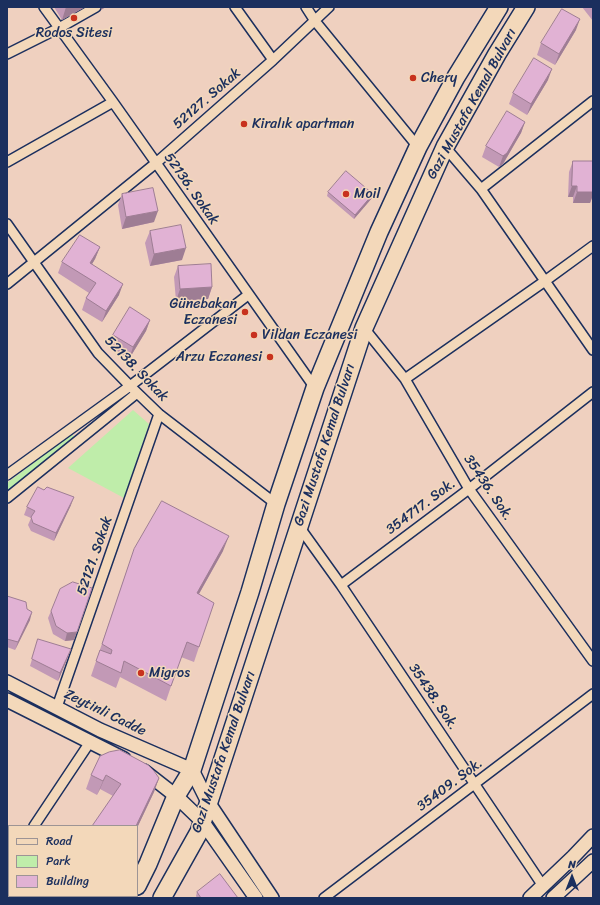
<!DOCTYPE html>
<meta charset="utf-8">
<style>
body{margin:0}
#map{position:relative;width:600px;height:905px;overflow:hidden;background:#efd0bf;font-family:Sriracha,sans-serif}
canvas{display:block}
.frame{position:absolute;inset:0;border:8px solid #1b2f5e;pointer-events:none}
.legend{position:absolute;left:8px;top:825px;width:130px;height:72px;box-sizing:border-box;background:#f3d8ba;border:1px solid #9d9495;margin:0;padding:5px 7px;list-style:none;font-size:12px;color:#1b2f5e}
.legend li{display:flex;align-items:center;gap:8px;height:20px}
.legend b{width:20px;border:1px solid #9d9495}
.north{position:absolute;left:552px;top:857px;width:40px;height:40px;-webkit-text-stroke:3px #f3d8ba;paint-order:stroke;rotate:0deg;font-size:11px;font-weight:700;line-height:16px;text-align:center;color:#1b2f5e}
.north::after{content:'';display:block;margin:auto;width:14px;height:18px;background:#1b2f5e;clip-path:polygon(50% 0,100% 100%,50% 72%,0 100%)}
</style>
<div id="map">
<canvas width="600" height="905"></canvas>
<div class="frame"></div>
<ul class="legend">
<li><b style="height:5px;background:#f3d8ba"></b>Road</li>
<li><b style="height:11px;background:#bfedaa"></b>Park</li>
<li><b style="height:11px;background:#e1b2d4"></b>Building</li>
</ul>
<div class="north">N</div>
</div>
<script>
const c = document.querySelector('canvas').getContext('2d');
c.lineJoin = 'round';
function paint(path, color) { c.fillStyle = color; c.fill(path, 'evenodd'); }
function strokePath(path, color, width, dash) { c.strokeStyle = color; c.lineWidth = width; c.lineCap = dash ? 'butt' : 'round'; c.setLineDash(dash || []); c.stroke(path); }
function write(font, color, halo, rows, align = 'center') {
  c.font = font + ' Sriracha,sans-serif'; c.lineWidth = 3; c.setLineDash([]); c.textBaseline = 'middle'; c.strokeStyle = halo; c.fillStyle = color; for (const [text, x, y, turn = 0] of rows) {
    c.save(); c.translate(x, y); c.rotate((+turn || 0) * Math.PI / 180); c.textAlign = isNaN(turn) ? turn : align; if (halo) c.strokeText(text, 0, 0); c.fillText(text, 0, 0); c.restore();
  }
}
paint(new Path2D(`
 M133,410L149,424L124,498L68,468Z
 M72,434L75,438L7,492V483Z`), '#bfedaa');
const street = new Path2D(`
 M44,7L113,102L315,388
 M235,7L273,60
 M306,7L315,21L418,147
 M7,54L59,28L96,7
 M445,147L481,189L593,350
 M7,162L113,102
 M481,189L593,101
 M7,224L98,353L130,386L159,414L276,504
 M7,284L156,163L273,60L329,7
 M364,328L405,379L469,489L593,661
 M405,379L545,281L593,246
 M7,475L130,386L248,295
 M7,498L137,393
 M298,525L341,585L543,886
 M341,585L469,489L593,392
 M57,707L159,414
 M34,826L90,742
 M7,865L9,862
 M324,898L593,694`);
const secondary = new Path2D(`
 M7,682L100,730L192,770L208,802L272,898
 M7,700L124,759
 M144,771L176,796L202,821L256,898
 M530,898L573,857L593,836
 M553,898L593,861`);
const highway = new Path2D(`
 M137,886L148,864L176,796L192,770L250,592L276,504L315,388L379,232L418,147L456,77L499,7
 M162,898L199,832L364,328L445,147L497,54L526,7`);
strokePath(street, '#1b2f5e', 12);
strokePath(secondary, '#1b2f5e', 16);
strokePath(highway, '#1b2f5e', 20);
strokePath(street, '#f3d8ba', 9);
strokePath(secondary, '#f3d8ba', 13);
strokePath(highway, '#f3d8ba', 17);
paint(new Path2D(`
 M54,7H85L62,20Z
 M582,7H593V21Z
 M576,30L555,65L537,55L541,43Z
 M548,80L527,115L509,104L513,93Z
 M525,122L521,133L503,164L499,167L482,157L486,146Z
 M593,157V195L590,203H573V197H568L569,172L573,161H592Z
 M328,192L372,198L354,219L327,196Z
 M122,194L154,222L122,229L118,205Z
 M150,231L182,260L150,266L145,243Z
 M100,247L95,259L92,264L119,295L102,322L82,310L86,298L89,293L58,273L62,262Z
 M178,266L212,287L208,299L176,301L174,277Z
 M150,320L146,331L129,359L109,346L113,335Z
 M71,505L54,541L31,531L28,525L31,518L24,515L27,507Z
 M223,551L199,594V647L194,662L181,657L166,701L120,677L116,688L91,676L129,564Z
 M7,596L27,609L30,620L15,650L7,647Z
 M51,611L74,640L65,641L53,634L48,618Z
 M38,639L68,657L58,681L30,666Z
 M91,775L159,778L154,792L137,828V826L113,796L100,789L97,795L86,789Z
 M197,892L238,898H197L196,896Z
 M44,896H109L111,898H43Z`), '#c299b6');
paint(new Path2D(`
 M66,7H85L62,20Z
 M102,7H106L101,10Z
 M580,19L576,30L555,65L559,54Z
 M552,69L548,80L527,115L531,104Z
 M525,122L521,133L503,164L499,167L503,156Z
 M572,186H577L573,197H568Z
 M593,187V195L590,203H573L577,192Z
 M373,194L372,198L354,219L355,215Z
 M158,211L154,222L122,229L126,217Z
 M100,247L95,259L86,274L90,263Z
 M186,248L182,260L150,266L154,254Z
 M123,284L119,295L102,322L106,311Z
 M212,287L208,299L176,301L180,289Z
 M150,320L146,331L129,359L133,347Z
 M74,497L71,505L54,541L56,533Z
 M229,536L223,551L191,608L197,593Z
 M32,612L30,620L15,650L18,642Z
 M77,632L74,640L65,641L67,633Z
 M71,649L68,657L58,681L60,673Z
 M106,775L100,789L97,795L103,781Z
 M159,778L154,792L137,828V826H136Z`), '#9e7d94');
const building = new Path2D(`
 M562,9L580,19L559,54L541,43Z
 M534,58L552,69L531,104L513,93Z
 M507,111L525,122L507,153L503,156L486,146Z
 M573,161H593V192H577V186H572Z
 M346,171L373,194L355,215L328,192Z
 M153,188L158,211L126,217L122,194Z
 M181,225L186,248L154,254L150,231Z
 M80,235L100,247L90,263L123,284L106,311L86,298L96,283L62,262Z
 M211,264L212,287L180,289L178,266Z
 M130,307L150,320L133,347L113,335Z
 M38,487L44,490L47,487L74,497L56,533L33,523L31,517L35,511L27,507Z
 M162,501L229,536L197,593L214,603L199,647L187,642L171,686L124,661L121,673L96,661L100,650L111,654L112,650L102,644L134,549Z
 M73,582L92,588L77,632L67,633L56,626L51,611L60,589Z
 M7,596L26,602L27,609L32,612L18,642L7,639Z
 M38,639L71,649L60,673L32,659Z
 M120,750L148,765L154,771L159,778L136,826H92L121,784L106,775L103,781L91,775L100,756L109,752Z
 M220,874L238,898H201L197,892Z
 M67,896H108L111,898H64L62,897H68Z`);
paint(building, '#e1b2d4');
strokePath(building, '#9e7d94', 1);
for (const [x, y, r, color] of [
 [74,18,4,"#c8321e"],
 [413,78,4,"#c8321e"],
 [244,124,4,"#c8321e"],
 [346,194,4,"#c8321e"],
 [245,312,4,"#c8321e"],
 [254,335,4,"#c8321e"],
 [270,357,4,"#c8321e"],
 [141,673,4,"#c8321e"]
]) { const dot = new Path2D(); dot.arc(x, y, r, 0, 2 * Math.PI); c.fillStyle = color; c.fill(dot); strokePath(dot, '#f3d8ba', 1.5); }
write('14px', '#1b2f5e', '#f3d8ba', [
 ["Rodos Sitesi",74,33,"center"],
 ["Chery",421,78],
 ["Kiralık apartman",252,124],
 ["Moil",354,194],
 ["Günebakan",237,304,"right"],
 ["Eczanesi",237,320,"right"],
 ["Vildan Eczanesi",262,335],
 ["Arzu Eczanesi",262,357,"right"],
 ["Migros",149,673]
], 'left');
write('14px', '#1b2f5e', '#f3d8ba', [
 ["52127. Sokak",207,99,-41],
 ["Gazi Mustafa Kemal Bulvarı",472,104,-61],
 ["52136. Sokak",191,189,55],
 ["52138. Sokak",136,369,46],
 ["Gazi Mustafa Kemal Bulvarı",325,445,-72],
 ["35436. Sok.",488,488,56],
 ["354717. Sok.",421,507,-37],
 ["52121. Sokak",95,556,-71],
 ["35438. Sok.",433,697,56],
 ["Zeytinli Cadde",105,713,26],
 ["Gazi Mustafa Kemal Bulvarı",224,752,-71],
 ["35409. Sok.",450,785,-37]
]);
</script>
